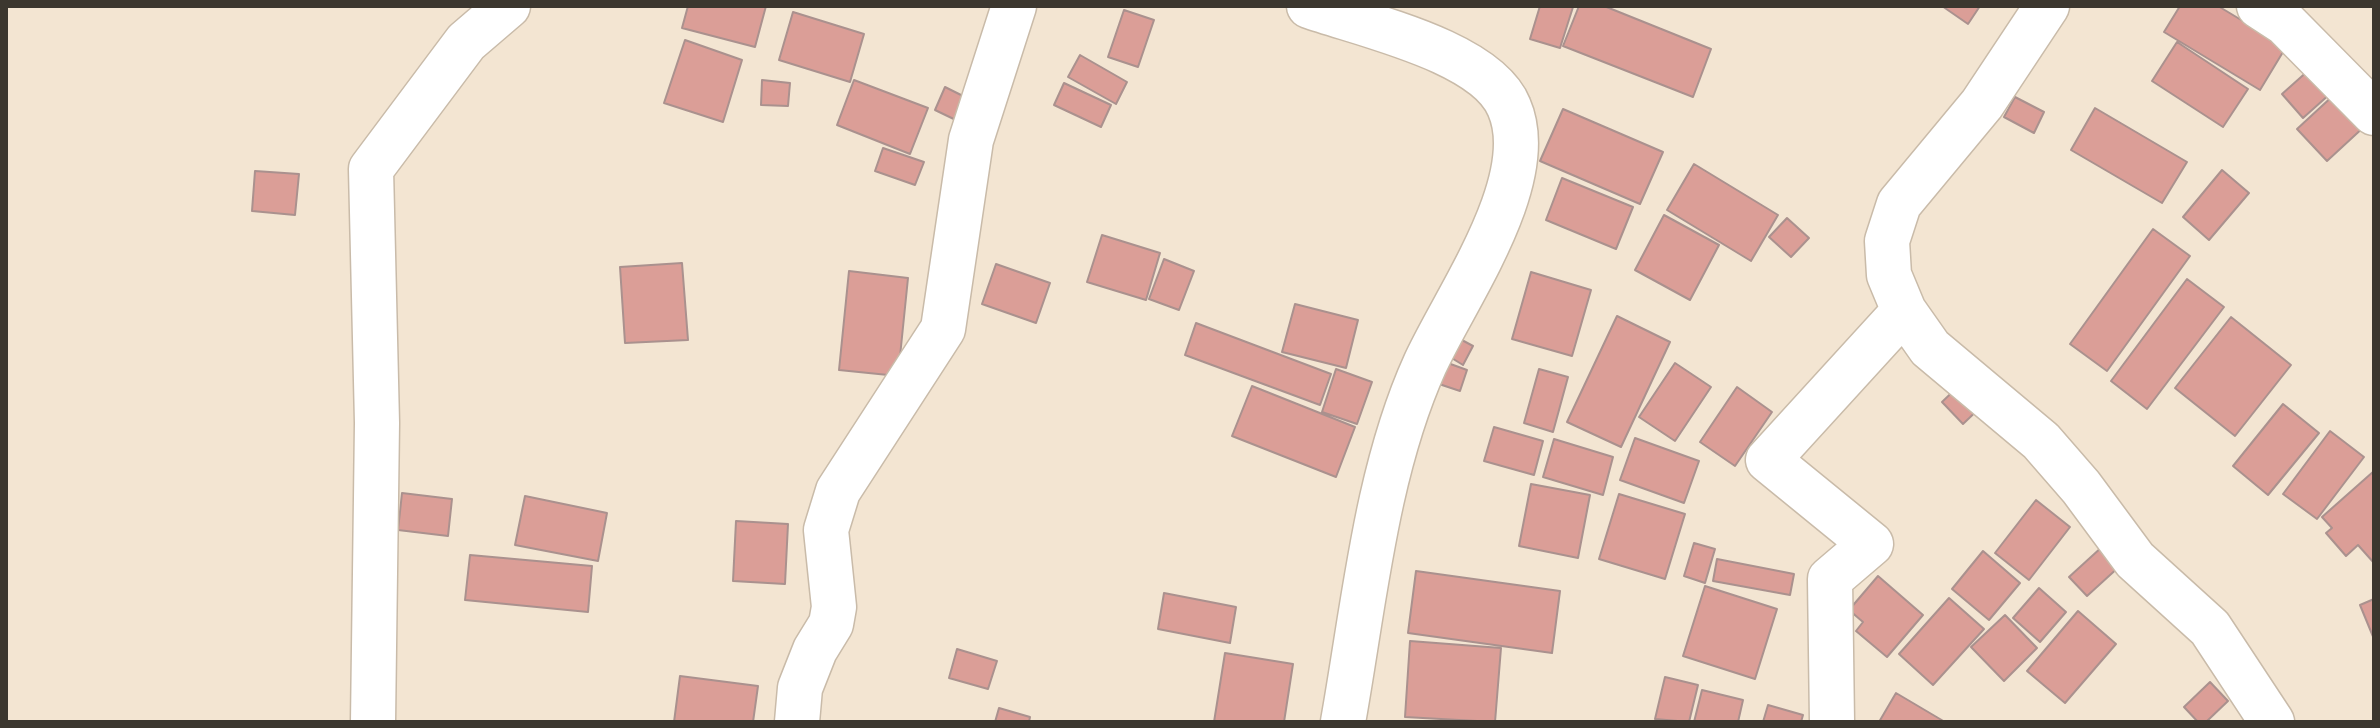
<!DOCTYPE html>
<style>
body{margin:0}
#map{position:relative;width:2380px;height:728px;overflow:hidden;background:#f3e5d2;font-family:"Public Sans",sans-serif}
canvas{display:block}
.frame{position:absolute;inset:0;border:8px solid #3c372f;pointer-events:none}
</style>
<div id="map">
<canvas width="2380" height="728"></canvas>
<div class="frame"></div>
</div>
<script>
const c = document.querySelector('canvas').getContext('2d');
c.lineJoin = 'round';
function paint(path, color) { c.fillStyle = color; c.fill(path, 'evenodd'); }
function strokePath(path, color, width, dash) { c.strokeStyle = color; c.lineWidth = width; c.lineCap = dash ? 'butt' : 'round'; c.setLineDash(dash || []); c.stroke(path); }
const building = new Path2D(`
 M688,6H766L755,47L682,28Z
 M1540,6L1573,7L1560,48L1530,39Z
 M1579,6H1604L1711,49L1693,97L1563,46Z
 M1942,6H1980L1968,24Z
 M2180,6H2218L2286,47L2260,90L2164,32Z
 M1124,10L1154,20L1138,67L1108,57Z
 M793,12L864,34L850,82L779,60Z
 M685,40L742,60L723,122L664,103Z
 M2177,42L2248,89L2223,127L2152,81Z
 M1080,55L1127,82L1116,104L1068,77Z
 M2310,69L2331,93L2303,118L2282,94Z
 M762,80L790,83L788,106L761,105Z
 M854,80L928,108L910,154L837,125Z
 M1064,83L1111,105L1101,127L1054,105Z
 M945,87L973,101L962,123L935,110Z
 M2336,93L2366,125L2327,161L2297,129Z
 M2015,97L2044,112L2034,133L2004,117Z
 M2095,108L2187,162L2162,203L2071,150Z
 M1563,109L1663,152L1640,204L1540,161Z
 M883,148L924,162L915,185L875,171Z
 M1694,164L1778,215L1751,261L1667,210Z
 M2222,170L2249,193L2209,240L2183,217Z
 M255,171L299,174L295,215L252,211Z
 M1562,178L1633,207L1616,249L1546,220Z
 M1664,215L1719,245L1690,300L1635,270Z
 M1787,218L1809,238L1791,257L1769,237Z
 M2153,229L2190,256L2107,371L2070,344Z
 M1102,235L1160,253L1146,300L1087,282Z
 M1164,259L1194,271L1179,310L1149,299Z
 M682,263L688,340L625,343L620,267Z
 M996,264L1050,283L1036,323L982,304Z
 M849,271L908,278L898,376L839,370Z
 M1531,272L1591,290L1572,356L1512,339Z
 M2187,279L2224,307L2147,409L2111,381Z
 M1295,304L1358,320L1346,368L1282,352Z
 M1617,316L1670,342L1621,447L1567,422Z
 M2231,317L2291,365L2235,436L2175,388Z
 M1196,323L1331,374L1320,405L1185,355Z
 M1460,339L1473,346L1463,365L1450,357Z
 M1434,358L1467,370L1460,391L1427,380Z
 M1675,363L1711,387L1675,441L1639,417Z
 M1336,369L1372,382L1357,424L1322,412Z
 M1539,369L1568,377L1553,432L1524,423Z
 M1966,379L1987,401L1963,424L1942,402Z
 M1252,386L1355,427L1336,477L1232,436Z
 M1737,387L1772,412L1735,466L1700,442Z
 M2283,404L2319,433L2268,495L2233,466Z
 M1494,427L1543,441L1534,475L1484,461Z
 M2330,431L2364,457L2317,519L2283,494Z
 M1635,438L1699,461L1684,503L1620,480Z
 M1554,439L1613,457L1603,495L1543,477Z
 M2374,471V563L2358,545L2346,556L2326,533L2332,528L2322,517Z
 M1531,484L1590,495L1578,558L1519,546Z
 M402,493L452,499L448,536L398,530Z
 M1619,494L1685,514L1665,579L1599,559Z
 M525,496L607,513L598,561L515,545Z
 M2036,500L2070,527L2029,580L1995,553Z
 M736,521L788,524L785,584L733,581Z
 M1694,543L1715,549L1705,583L1684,576Z
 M2103,546L2121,565L2087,596L2069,577Z
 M1983,551L2020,583L1989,620L1952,589Z
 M470,555L592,566L588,612L465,600Z
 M1717,559L1794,574L1790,595L1713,581Z
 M1416,571L1560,591L1552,653L1408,633Z
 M1878,576L1923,615L1887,657L1856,631L1863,622L1849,610Z
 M1705,586L1777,609L1755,679L1683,656Z
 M2039,588L2066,612L2040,642L2013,618Z
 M1164,593L1236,607L1230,643L1158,629Z
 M1949,598L1984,629L1933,685L1899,654Z
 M2374,599V639L2360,605Z
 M2078,611L2116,644L2065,703L2027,671Z
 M2005,615L2037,648L2004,681L1971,647Z
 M1410,641L1501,648L1495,722L1405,717Z
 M957,649L997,661L988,689L949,678Z
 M1225,653L1293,664L1284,722H1214Z
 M680,676L758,686L753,722H674Z
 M1665,677L1698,685L1689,722L1655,719Z
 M2210,682L2228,701L2206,722H2198L2184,707Z
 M1702,690L1743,700L1738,722H1694Z
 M1896,693L1945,722H1879Z
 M1768,705L1803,715L1801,722H1763Z
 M999,708L1030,717L1029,722H995Z`);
paint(building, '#db9e97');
strokePath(building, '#aa918e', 2);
const street = new Path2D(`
 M1309,6C1363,25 1486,51 1509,107C1541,180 1455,298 1425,364C1376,472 1364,605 1343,722
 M2047,6L1982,104L1899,204L1887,241L1889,275L1904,311L1930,348L2041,441L2081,487L2135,560L2210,628L2272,722
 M2259,6L2285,23L2374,113
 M373,722L377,423L371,169L466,42L508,6
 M797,722L800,688L815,650L831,624L834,607L826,530L838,491L943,329L971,140L1014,6
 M1832,722L1830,579L1871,544L1768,460L1904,311`);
strokePath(street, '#c9bba9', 47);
strokePath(street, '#fff', 44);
</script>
